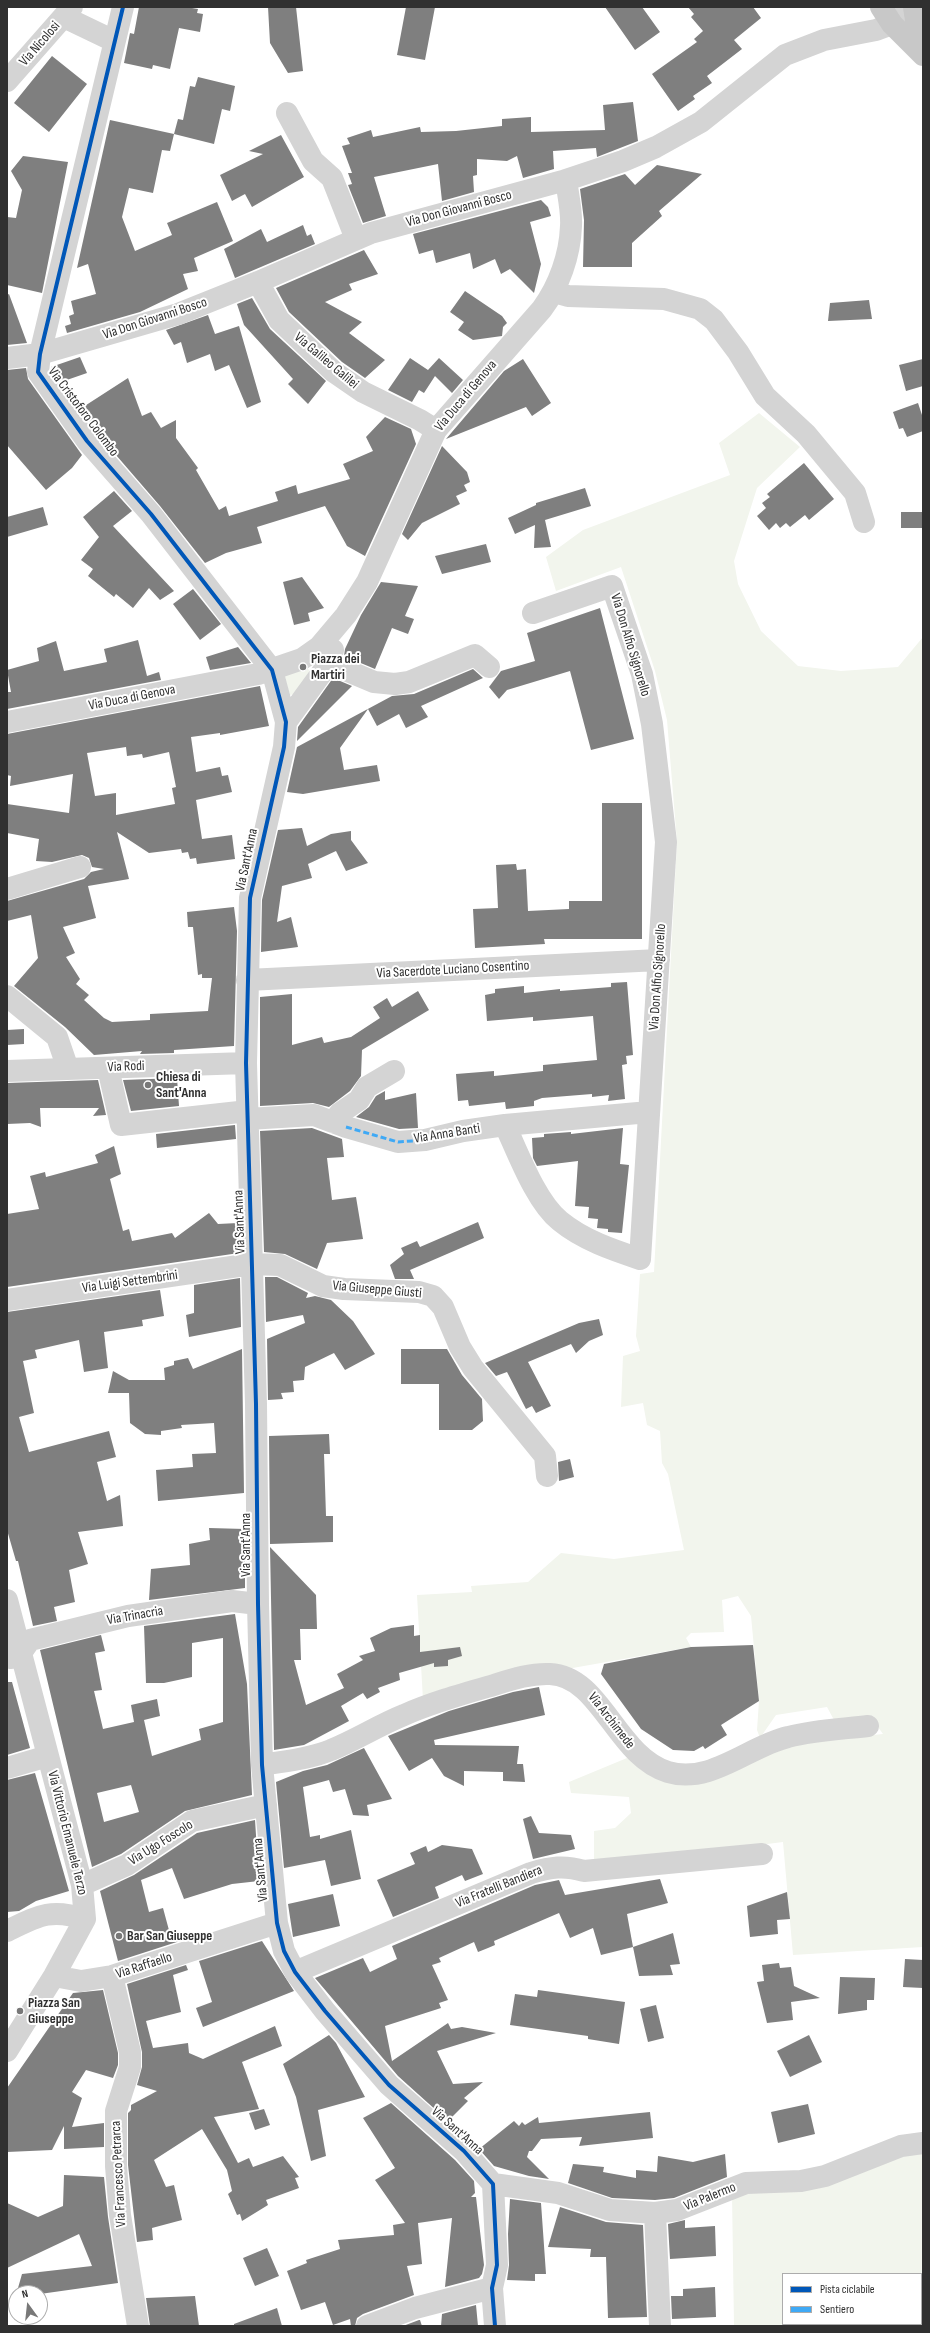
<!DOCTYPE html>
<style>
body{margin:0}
#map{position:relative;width:930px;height:2333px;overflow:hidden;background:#fff;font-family:"Sofia Sans Condensed",sans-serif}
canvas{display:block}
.frame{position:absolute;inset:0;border:8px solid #303030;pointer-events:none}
.legend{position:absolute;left:782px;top:2273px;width:140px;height:52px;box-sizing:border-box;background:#fff;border:1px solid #acacac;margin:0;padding:5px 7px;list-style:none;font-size:12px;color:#303030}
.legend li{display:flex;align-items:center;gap:8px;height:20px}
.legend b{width:20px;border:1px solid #acacac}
.north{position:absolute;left:8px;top:2285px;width:40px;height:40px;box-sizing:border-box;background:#fff;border:1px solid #acacac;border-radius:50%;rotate:345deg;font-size:11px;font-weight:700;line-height:16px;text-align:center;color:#303030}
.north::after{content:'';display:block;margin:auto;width:14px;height:18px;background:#787878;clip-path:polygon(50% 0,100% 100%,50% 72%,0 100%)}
</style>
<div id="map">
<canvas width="930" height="2333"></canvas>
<div class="frame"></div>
<ul class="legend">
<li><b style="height:5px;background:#0057b8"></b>Pista ciclabile</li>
<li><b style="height:5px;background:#3fa9f5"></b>Sentiero</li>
</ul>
<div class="north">N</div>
</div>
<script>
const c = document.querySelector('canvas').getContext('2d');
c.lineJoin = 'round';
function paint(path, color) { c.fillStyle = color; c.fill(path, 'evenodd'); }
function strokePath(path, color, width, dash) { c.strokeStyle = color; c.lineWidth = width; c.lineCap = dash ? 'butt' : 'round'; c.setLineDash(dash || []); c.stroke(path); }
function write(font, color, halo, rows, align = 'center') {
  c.font = font + ' "Sofia Sans Condensed",sans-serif'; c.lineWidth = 4; c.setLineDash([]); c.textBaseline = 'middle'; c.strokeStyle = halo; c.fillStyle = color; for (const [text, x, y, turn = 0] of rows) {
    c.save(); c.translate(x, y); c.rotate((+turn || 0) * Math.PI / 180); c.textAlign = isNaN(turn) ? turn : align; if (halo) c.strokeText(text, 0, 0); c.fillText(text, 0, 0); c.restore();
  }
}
paint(new Path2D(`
 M759,413L800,447L757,488L734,561L738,584L761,631L798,666L841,671L898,667L923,637V1947L793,1955L783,1842L594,1866V1831L615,1828L631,1813L629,1797L571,1793L569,1782L627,1758L646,1772L663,1781L795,1743L883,1734L870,1716L834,1720L827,1707L776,1715L760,1738L757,1730L759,1701L751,1616L738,1596L722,1600L724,1632L691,1633L686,1638L691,1647L567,1669L423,1700L417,1595L472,1592L471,1586L528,1582L561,1553L614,1559L684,1550L668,1474L662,1463L660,1431L647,1425L643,1403L621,1407L623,1356L640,1351L636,1336L640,1274L654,1272L677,842L667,720L655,671L621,567L556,591L546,557L583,530L730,475L719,443Z
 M305,666L310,671L295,694L290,695L284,674Z
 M923,2152V2326H734L732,2194ZM783,2274H921V2324H783Z`), '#f2f5ed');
paint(new Path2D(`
 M139,7H186L198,9L197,13L203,14L200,32L179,28L170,69L153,65L152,69L124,63L130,33L134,34Z
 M268,7H296L303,71L288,73L270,43Z
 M406,7H435L425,60L397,55Z
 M605,7H642L660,32L635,50Z
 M688,7H753L761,18L734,40L742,49L707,76L712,83L693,96L695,99L678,111L652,74L697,42L694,39L703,31L691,17L694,14Z
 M52,56L87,84L49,132L14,103Z
 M198,77L235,86L230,111L222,109L214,144L174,134L178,119L183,120L190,86L195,87Z
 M633,102L638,141L597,157L596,148L553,151L554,169L523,178L517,156L507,161L477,159V175L473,176L474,192L442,201L438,164L374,177L386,216L363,223L348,185L352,184L348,173H352L342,146L350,144L347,138L371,130L373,137L420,127L421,132L456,131L502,126V119L531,117V132L605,130L603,105Z
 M110,120L174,134L170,151L162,150L153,193L129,188L122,217L135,251L172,235L167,223L217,202L233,241L194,258L198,271L183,274L188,289L140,312L67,333L65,326L71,324L69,316L74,314L71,301L96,294L88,264L77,268Z
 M281,135L304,177L252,207L245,194L232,201L220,175L263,154L249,151Z
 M23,156L68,162L42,293L7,285V217L16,218L22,190L11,171Z
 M657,165L702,174L659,211L662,216L632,243V267H583L584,220L580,189L625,174L635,185Z
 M541,200L548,207L551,216L530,222L541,264L534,293L510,269L501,274L495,259L473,269L470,253L436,263L433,250L419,254L413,234Z
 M303,225L307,236L311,234L315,244L235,278L224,249L261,229L267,242Z
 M364,250L378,274L349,284L352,290L325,302L362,322L349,333L385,360L365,378L342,362L289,312L276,288Z
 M465,291L502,316L507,323L503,327L502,336L473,340L458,330L464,322L450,312Z
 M9,294L27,343L7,345V295Z
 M252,298L270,329L326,381L308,404L288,384L293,379L244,325L237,304Z
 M869,300L872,319L828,321L830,303Z
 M208,315L215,334L239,326L261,402L247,408L229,365L215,371L210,354L187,363L181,342L174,345L166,330Z
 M80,357L87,373L61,382L51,367Z
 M410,358L428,370L439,358L463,380L452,393L435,376L424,393L419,390L412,402L388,390Z
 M523,359L551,403L532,416L526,407L446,439L504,371Z
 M923,359V386L906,391L899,365Z
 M26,368L28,379L82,455L72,468L46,490L7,445V370Z
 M128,378L142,416L151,412L161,428L176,420V438L198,468L196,470L219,510L226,506L229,516L278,501L275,492L296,485L298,494L350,479L343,464L373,451L366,437L385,417L411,429L416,444L365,556L347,546L325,506L257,527L262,543L226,553L205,563L160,506L97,433L80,409Z
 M918,403L923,418V431L907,437L903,428L899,429L893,412Z
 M442,446L467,472L470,482L464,485L467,491L456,496L460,504L422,523L408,540L402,534Z
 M804,463L834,499L809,520L805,515L790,527L786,523L780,528L776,523L769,530L757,516L766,508L762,503L770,497L767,494Z
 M585,488L591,506L545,520L551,547L534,548L535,525L515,534L508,518L536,505V503Z
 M114,491L132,511L113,526L174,591L160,600L149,588L133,608L116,594L114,597L88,576L93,569L81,560L99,537L83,517Z
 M43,507L48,525L7,537V517Z
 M901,512H923V528H901Z
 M486,544L491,562L442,574L435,556Z
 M302,577L324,608L308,613L310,621L294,625L283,582Z
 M381,582L418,586L405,616L414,619L408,634L392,628L375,669L344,656L345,649L361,615Z
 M193,589L221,624L200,640L173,604Z
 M600,608L634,739L591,750L570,671L507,690L499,699L489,687L501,671L535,661L527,633Z
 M138,640L147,676L159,672L161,680L7,709V692H11L7,670L39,661L37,648L56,641L64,671L107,662L104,649Z
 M238,647L251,663L210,670L206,657Z
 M473,669L483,678L421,706L428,717L406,728L399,714L377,726L368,709L340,748L344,770L377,765L380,781L303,794L287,792L297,747L392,696L414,694Z
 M333,678L352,686L297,741L298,727Z
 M260,686L269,726L220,735V733L191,737L196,772L220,767L222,776L228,775L232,792L196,800L202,839L232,835L235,859L197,864L196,858L190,859L188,852L182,853L181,849L149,853L117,832L129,879L88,886L96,918L63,927L75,953L66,957L80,979L76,984L89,995L84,1000L104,1018L112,1022L150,1020V1014L208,1011L212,978H202V974L198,975L193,927H188L187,912L234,907L237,931L234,1046L174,1050V1053L140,1054L142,1051L94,1055L65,1027L14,986L38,958L31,915L7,921V901L84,879L91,872L104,869L92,867L89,858L82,855L52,862L36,861L39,839L7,833V804L69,813L73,774L10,786L11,776L7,775V734ZM126,747L127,756L142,754L143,758L169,752L176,787L172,788L175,804L116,815V793L95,796L87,753Z
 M602,803H642V939H544L545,944L475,948L473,909L498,908L496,865L516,864L517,870L526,869L528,911L569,909V901H602Z
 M302,828L307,846L331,834L351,831V840L368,863L346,871L336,851L308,864L312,878L282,886L277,922L291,917L298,947L261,952L262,900L278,830Z
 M627,982L633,1055L626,1056L627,1064L622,1065L625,1099L608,1101L609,1095L592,1097V1094L542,1098L534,1101V1106L506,1109L505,1102L469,1106L468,1100L458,1101L456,1074L494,1071V1076L543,1071V1065L597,1060L593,1016L533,1021V1017L487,1021L485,995L495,993V989L524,986V993L560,989V991L611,987V983Z
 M418,991L429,1010L362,1050L361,1076L350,1091L329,1107L313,1103L260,1106V997L292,994V1045L322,1037L324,1043L351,1037L380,1018L373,1007L387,998L392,1007Z
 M24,1029V1044L7,1045V1030Z
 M177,1078L179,1106L131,1111L123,1080Z
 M98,1080L106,1115L93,1116L99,1108H40L41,1127L30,1123L7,1124V1083Z
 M385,1091V1100L416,1093L418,1128L399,1129L356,1117L369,1107L376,1096Z
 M235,1125L236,1139L157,1148L156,1134Z
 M312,1128L342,1139L344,1157L327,1158L332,1200L356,1197L363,1239L327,1243L317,1269L285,1254L264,1252L260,1131Z
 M623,1128L620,1164L629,1165L622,1233L608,1232V1229L597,1228L598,1219L588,1218L589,1207L575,1206L578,1161L537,1166L533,1158L532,1138L544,1137V1134L571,1132V1134Z
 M114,1146L121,1174L110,1179L123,1231L129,1229L132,1241L172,1233L175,1238L209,1213L218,1224L238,1223L239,1253L7,1287V1214L39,1209L30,1176L45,1172L46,1177L98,1163L95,1155Z
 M478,1222L484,1238L410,1270L414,1279H395L390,1265L404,1254L401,1248L417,1241L420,1247Z
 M265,1277H277L308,1293L306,1298L315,1296L331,1300L353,1321L375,1354L345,1370L334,1353L305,1367L304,1380L293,1381L294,1392L281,1393L283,1399L268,1400L267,1339L305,1323L303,1315L266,1322Z
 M240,1278L241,1327L189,1337L186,1315L194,1313V1285Z
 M160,1290L164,1316L142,1320L143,1326L104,1332L108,1368L84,1372L79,1340L35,1350L37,1358L23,1361L34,1413L19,1417L29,1452L109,1431L116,1457L97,1462L107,1501L120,1495L123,1526L78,1532L88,1564L69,1570L75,1602L54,1607L57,1621L33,1626L18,1561H16L7,1530V1312Z
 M599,1319L603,1335L589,1341L576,1353L571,1344L528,1362L551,1406L536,1413L532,1406L526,1409L507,1372L496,1376L485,1363L579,1323Z
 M242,1349L244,1493L158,1501L156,1470L193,1467L192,1454L216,1453L214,1423L181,1425L182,1428L161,1431V1435L145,1434L130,1423L129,1393H108L113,1371L129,1380H165L164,1368L174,1365V1361L188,1358L193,1369Z
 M401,1349H447L462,1375L482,1399L483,1421L472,1430H439V1384H401Z
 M329,1434L330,1454H324L326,1516H333V1542L270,1544L269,1436Z
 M570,1459L574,1477L559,1481L558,1462Z
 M209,1528L245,1529V1588L149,1600L151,1569L190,1565L189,1544L210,1540Z
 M270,1547L316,1595L317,1629H300L301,1660H294L306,1705L344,1688L337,1674L363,1660L359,1656L375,1651L370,1638L391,1628L414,1625V1636L420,1635V1652L460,1647L462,1656L448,1660V1666L434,1667V1663L399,1673L400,1680L378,1688L380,1692L367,1699L363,1693L341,1706L349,1721L304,1745L274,1750Z
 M235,1614L247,1684L252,1795L185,1811L121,1854L92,1867L40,1650L101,1635L105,1651L95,1653L102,1690L94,1691L103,1729L134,1722L131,1705L157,1699L160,1716L144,1720L152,1756L201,1740L199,1729L223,1722V1638L192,1643V1677L164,1683H146L144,1626ZM131,1785L139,1812L104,1822L97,1793Z
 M753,1645L759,1701L721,1725L727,1735L705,1749L703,1746L694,1751L673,1750L641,1729L601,1674L604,1664L691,1647Z
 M7,1682H12L30,1748L7,1755Z
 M539,1687L545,1715L434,1740L435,1745L519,1746L517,1764H523L525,1782L503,1781V1772L464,1771V1786L444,1776L432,1758L409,1771L388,1736L449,1711L513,1692Z
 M364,1748L392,1799L367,1805L369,1816L353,1815L345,1789L333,1792L329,1780L303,1787L310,1837L320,1835V1839L351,1830L361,1879L331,1886L325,1860L284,1868L276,1782L303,1771L327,1765Z
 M35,1773L69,1891L36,1901L19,1911L7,1912V1780Z
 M531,1816L539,1833L571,1835L575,1849L533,1859L523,1819Z
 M255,1820L259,1881L232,1884L184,1899L172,1868L141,1880L149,1912L163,1908L170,1934L177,1932L180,1941L118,1961L100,1891L134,1875L197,1833Z
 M442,1845L472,1849L483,1874L465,1881L462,1875L435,1887L439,1898L393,1917L377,1880L415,1864L410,1853L426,1846L428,1852Z
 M660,1879L668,1903L627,1914L633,1947L601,1955L593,1928L570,1938L559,1913L494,1941L495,1945L488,1948L478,1952L474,1942L439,1958L441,1962L432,1965L448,2000L439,2003L441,2008L385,2026L392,2061L448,2023L451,2029L462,2027L496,2033L437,2051L453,2084L483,2082L464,2098L468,2101L448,2121L398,2076L315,1978L363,1958L370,1972L397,1959L392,1946L535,1885L559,1880L565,1895Z
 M787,1892L790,1919L777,1920L778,1934L750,1937L747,1906Z
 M333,1894L340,1926L293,1937L288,1904Z
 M673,1933L680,1964L670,1965L673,1975L639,1976L633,1947Z
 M262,1941L294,1991L203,2027L196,2008L212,2002L199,1961Z
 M905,1959L923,1960V1988L903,1987Z
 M779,1963L780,1968L791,1967L794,1986L820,1998L791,2002L793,2020L767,2023L757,1982L764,1981L762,1965Z
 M186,1965L188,1970L173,1975L181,2012L146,2021L153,2048L188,2043L189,2053L203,2059L275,2026L282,2046L242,2062L259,2109L214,2117L238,2163L249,2158L253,2167L283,2156L299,2177L295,2178L299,2188L266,2200L268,2205L242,2221L240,2214L237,2215L228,2194L232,2191L227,2170L202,2129L154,2160L166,2187L174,2185L182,2220L152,2228L153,2240L137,2242L128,2165V2113L131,2110V2105L157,2091L137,2085L142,2067V2052L127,1984Z
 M840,1977L875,1978L874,2000H867V2010L838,2014Z
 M103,1990L118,2053V2065L113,2078L86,2070L72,2092L82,2098L72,2127L104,2123V2147L64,2149V2126L52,2150L7,2152V2088L73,1993Z
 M538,1990L625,2002L619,2044L588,2039V2036L510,2025L515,1994L537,1997Z
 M656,2005L664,2038L648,2042L640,2009Z
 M329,2035L336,2043L365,2097L318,2110L326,2156L311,2161L296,2097L283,2064Z
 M809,2035L822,2062L790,2077L777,2051Z
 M391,2103L455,2160L474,2181L475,2193L471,2197H476L484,2265L482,2274L479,2278L445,2287L452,2218L418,2223L422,2264L407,2266L414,2295L363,2314L357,2318L355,2326H351L350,2319L333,2325L325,2302L301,2310L287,2271L307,2263L306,2260L340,2249L338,2240L394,2235L393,2225L405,2223L375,2180L395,2168L363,2118Z
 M808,2104L815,2134L778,2143L771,2112Z
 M264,2109L270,2125L255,2130L249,2113Z
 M650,2112L653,2138L579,2146L582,2137L541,2139L532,2151H529L527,2157L549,2179L529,2176L494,2166L479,2149L514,2121L519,2126L522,2122L525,2125L538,2117L539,2123Z
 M725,2154L727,2177L674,2198L655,2200L612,2198L568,2183L573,2164L604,2167L603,2172L636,2178V2170L657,2172L658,2156L693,2162Z
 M64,2175L104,2177L108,2217L118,2283L40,2294L32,2293L18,2288L22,2274L92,2266L79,2234L7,2268V2203L38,2217L63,2206Z
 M510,2199L541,2203L546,2274H535V2281L507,2280L509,2265L508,2234Z
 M560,2207L606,2222L643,2225L647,2317L608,2318L606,2257H590L591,2249L548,2247Z
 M685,2220V2228L715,2226L716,2256L670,2259L668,2224Z
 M267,2248L279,2276L255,2286L243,2258Z
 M715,2287L716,2317L672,2319L671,2296H683V2289Z
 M195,2296L199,2326H150L146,2298Z
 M476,2305L478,2326H441L442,2314Z
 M277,2308L282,2326H234V2324Z
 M420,2320L422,2326H403L419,2320Z`), '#7f7f7f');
strokePath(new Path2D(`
 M123,7L40,354L38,372L87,441L151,514L272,670L286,722L284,747L250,898L246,1063L256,1404L258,1604L262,1765L277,1923L284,1951L295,1972L325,2011L389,2085L464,2151L493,2184L497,2265L492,2288L495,2326
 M64,17L114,41
 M7,81L72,7
 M287,113L313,161L332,178L356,239
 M258,282L279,320L334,372L363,392L420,420L436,430
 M554,292L568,296L664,299L700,309L714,320L738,352L765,396L806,434L855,493L864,522
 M7,358L40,354L178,314L258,282L371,233L566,180L623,161L656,147L701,122L785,55L824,40L876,30L892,24L908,7
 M329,663L374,682L395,684L409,682L475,655L489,667
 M7,722L258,674L302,659L319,647L346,615L367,582L436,430L542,309C559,286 570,255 571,226C572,211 568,195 566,180
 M286,722L329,663L333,650
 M7,889L80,867
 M247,980L659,960
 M7,996L57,1037L68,1069
 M108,1068L121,1125L248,1111
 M7,1071L246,1063
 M248,1119L314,1115L346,1127L398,1142L425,1140L463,1131L505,1125L649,1112
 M333,1122L340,1113L359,1100L367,1087L394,1071
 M505,1125C518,1153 536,1202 560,1221C583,1240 613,1250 640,1259L666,842L652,724L642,674L612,586L533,613
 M7,1300L252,1264L280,1265L323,1286L344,1289L419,1292L433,1296L443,1307L460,1347L473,1368L545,1456L547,1476
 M7,1600L82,1885L85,1919L54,1976L7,2051
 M11,1658L21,1653L30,1640L128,1616L232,1601L258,1604
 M262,1765C285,1761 310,1759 331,1750C356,1740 379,1725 404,1715C431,1703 459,1695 487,1687C507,1681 528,1673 550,1674C601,1676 616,1756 668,1772C710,1785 749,1746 788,1737C814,1730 842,1729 868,1726
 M7,1768L48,1756
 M82,1885L127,1865L192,1821L266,1805
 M7,1931C38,1916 50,1908 85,1919
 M295,1972L531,1873C551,1867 564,1865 584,1871L762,1854
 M54,1976L81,1981L112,1976L277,1923
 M112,1976L130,2052V2067L116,2111V2166L120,2215L138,2326
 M493,2184L558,2193L610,2210L655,2213L677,2210L746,2183L801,2181L825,2176L901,2146L923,2143
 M655,2213L660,2326
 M367,2326L415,2308L492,2288`), '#d4d4d4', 22);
strokePath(new Path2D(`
 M881,7L892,24L923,55
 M914,7L916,20L923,33`), '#c8c8c8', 22);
strokePath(new Path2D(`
 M346,1127L398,1142L425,1140L463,1131`), '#3fa9f5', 3, [6, 3]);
strokePath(new Path2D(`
 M123,7L40,354L38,372L87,441L151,514L272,670L286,722L284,747L250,898L246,1063L256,1404L258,1604L262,1765L277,1923L284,1951L295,1972L325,2011L389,2085L464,2151L493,2184L497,2265L492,2288L495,2326`), '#0057b8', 4);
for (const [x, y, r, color] of [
 [303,667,4,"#787878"],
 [148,1085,4,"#787878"],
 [119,1936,4,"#787878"],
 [20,2011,4,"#787878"]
]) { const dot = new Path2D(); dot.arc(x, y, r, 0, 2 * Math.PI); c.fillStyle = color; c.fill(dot); strokePath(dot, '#fff', 1.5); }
write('14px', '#303030', '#fff', [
 ["Via Nicolosi",40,44,-49],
 ["Via Don Giovanni Bosco",459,209,-15],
 ["Via Don Giovanni Bosco",155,319,-18],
 ["Via Galileo Galilei",326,361,40],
 ["Via Duca di Genova",466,396,-50],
 ["Via Cristoforo Colombo",83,412,53],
 ["Via Don Alfio Signorello",630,645,73],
 ["Via Duca di Genova",132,698,-11],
 ["Via Sant'Anna",247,860,-78],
 ["Via Sacerdote Luciano Cosentino",453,970,-3],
 ["Via Don Alfio Signorello",658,977,-86],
 ["Via Rodi",126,1067,-2],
 ["Via Anna Banti",447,1134,-9],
 ["Via Sant'Anna",240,1222,-92],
 ["Via Luigi Settembrini",130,1282,-8],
 ["Via Giuseppe Giusti",377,1290,5],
 ["Via Sant'Anna",246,1545,-90],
 ["Via Trinacria",135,1616,-10],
 ["Via Archimede",611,1721,52],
 ["Via Vittorio Emanuele Terzo",67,1833,76],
 ["Via Ugo Foscolo",161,1843,-32],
 ["Via Sant'Anna",261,1870,-95],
 ["Via Fratelli Bandiera",499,1887,-22],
 ["Via Raffaello",144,1966,-18],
 ["Via Sant'Anna",457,2131,42],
 ["Via Francesco Petrarca",119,2174,-93],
 ["Via Palermo",710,2197,-22]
]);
write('bold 14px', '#303030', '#fff', [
 ["Piazza dei",311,659],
 ["Martiri",311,675],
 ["Chiesa di",156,1077],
 ["Sant'Anna",156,1093],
 ["Bar San Giuseppe",127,1936],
 ["Piazza San",28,2003],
 ["Giuseppe",28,2019]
], 'left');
</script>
